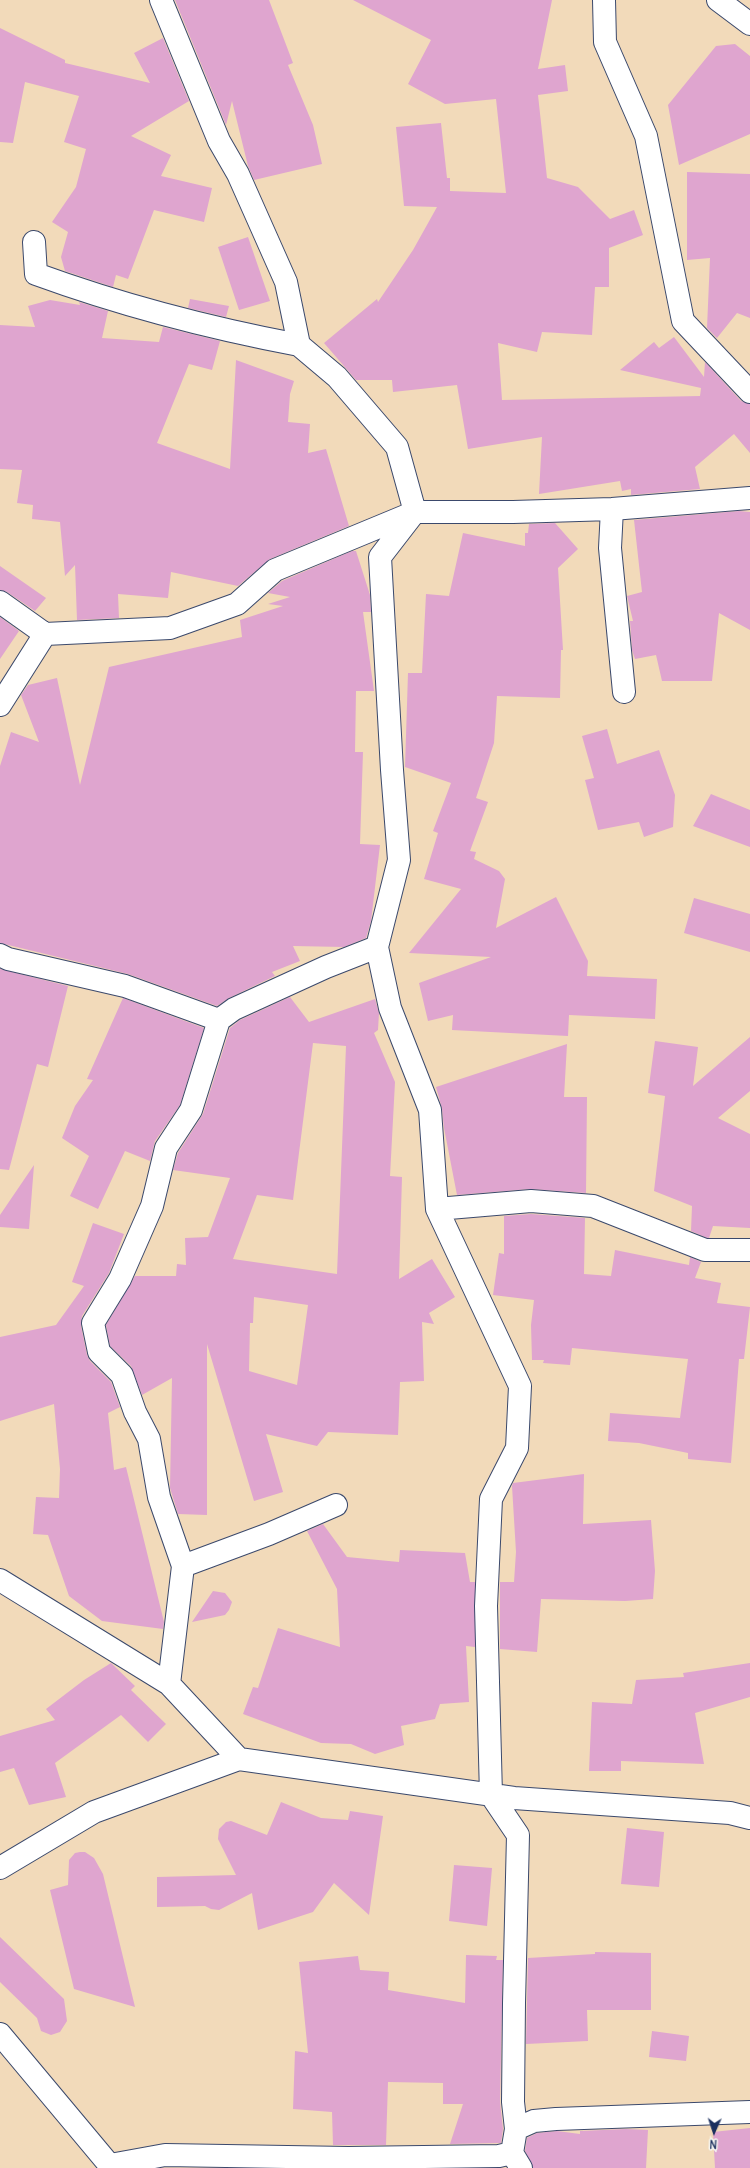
<!DOCTYPE html>
<style>
body{margin:0}
#map{position:relative;width:750px;height:2168px;overflow:hidden;background:#f2daba;font-family:Delius,sans-serif}
canvas{display:block}
.north{position:absolute;left:694px;top:2112px;width:40px;height:40px;-webkit-text-stroke:3px #f6f6f2;paint-order:stroke;rotate:183deg;font-size:11px;font-weight:700;line-height:16px;text-align:center;color:#1b2f5e}
.north::after{content:'';display:block;margin:auto;width:14px;height:18px;background:#1b2f5e;clip-path:polygon(50% 0,100% 100%,50% 72%,0 100%)}
</style>
<div id="map">
<canvas width="750" height="2168"></canvas>
<div class="north">N</div>
</div>
<script>
const c = document.querySelector('canvas').getContext('2d');
c.lineJoin = 'round';
function paint(path, color) { c.fillStyle = color; c.fill(path, 'evenodd'); }
function strokePath(path, color, width, dash) { c.strokeStyle = color; c.lineWidth = width; c.lineCap = dash ? 'butt' : 'round'; c.setLineDash(dash || []); c.stroke(path); }
paint(new Path2D(`
 M175,0H269L293,63L288,65L313,125L322,164L254,180L248,166L232,101L226,125Z
 M353,0H552L538,69L565,65L568,91L538,95L547,178L578,187L610,219L634,210L643,235L609,248V287H595L592,335L542,332L537,352L498,343L502,400L700,396L701,388L620,370L654,342L659,348L674,337L704,377L705,362L741,401L750,404V453L734,434L695,467L700,489L631,495V489L622,491L620,481L539,494L542,437L468,449L457,385L393,392L392,380H356L324,343L377,299L378,302L413,250L437,207L404,206L396,127L441,123L447,178H450V191L506,193L496,99L445,104L408,84L431,40Z
 M0,28L65,60V63L150,83L134,53L163,38L189,101L131,136L171,155L161,176L212,188L204,222L154,210L128,279L116,275L113,287L65,271L61,257L68,232L52,222L76,187L86,149L64,142L79,96L25,82L13,143L0,142Z
 M735,44L750,56V134L679,165L668,105L716,46Z
 M687,172L750,174V318L737,313L717,338L707,328L710,258L687,260Z
 M248,237L270,301L239,310L218,247Z
 M190,299L229,306L226,317L188,308Z
 M50,300L80,305L79,302L108,311L102,338L159,342L163,327L220,341L212,370L189,364L157,443L230,469L236,360L294,381L290,394L288,422L310,424L308,453L326,449L349,526L270,559L238,586L171,572L168,598L118,594L119,618L77,620L75,565L65,576L60,522L32,519L33,505L17,503L22,470L0,469V325L35,327L28,306Z
 M739,511L750,512V630L719,613L712,681H662L656,655L635,659L632,650L630,621H633L627,596L642,592L634,520Z
 M555,523L578,549L558,568L563,650H561L560,698L497,696L494,743L476,798L488,802L470,851L476,852L474,859L499,871L505,879L496,928L556,897L588,961L587,976L657,979L655,1019L569,1015L568,1036L452,1030L453,1015L428,1021L419,983L491,957L409,953L461,889L424,879L438,833L433,831L451,783L405,767L408,673H422L426,594L449,596L463,533L525,546V533H528L529,524Z
 M352,551H356L370,595L371,612H363L374,691H356L355,752H363L360,844L380,845L371,921L366,938L344,947L293,946L300,961L272,972L275,976L229,998L217,1006L128,974L0,943V766L11,732L39,742L21,695L28,685L57,678L80,785L109,667L242,637L240,620L283,606L268,604L290,597L268,593L282,581Z
 M0,566L46,598L35,611L7,592L0,590Z
 M0,617L19,631L0,659Z
 M607,729L617,764L659,750L675,795L673,827L644,837L639,822L598,830L585,780L594,778L582,736Z
 M711,794L750,810V847L693,826Z
 M694,898L750,914V952L684,933Z
 M0,969L68,986L48,1067L37,1064L9,1170L0,1169Z
 M290,997L309,1022L375,999L379,1013L378,1030L374,1033L395,1082L390,1176L402,1177L399,1279L432,1259L455,1297L429,1313L434,1324L422,1322L424,1381L400,1382L398,1435L328,1432L317,1446L266,1434L283,1492L254,1501L207,1344V1515L178,1514L170,1488L172,1378L142,1395L131,1366L110,1346L106,1325L135,1276H176L177,1264L186,1265L185,1238L208,1237L230,1178L173,1170L178,1153L203,1114L230,1028L240,1020ZM313,1043L346,1046L337,1274L233,1259L257,1195L293,1200ZM254,1297L308,1305L297,1385L249,1371L250,1323H253Z
 M123,998L204,1028L180,1105L155,1141L150,1161L125,1151L98,1209L70,1196L89,1156L62,1138L75,1106L93,1080L87,1079Z
 M750,1037V1091L718,1118L750,1134V1228L713,1226L709,1238H707L691,1231L692,1206L654,1191L665,1096L648,1093L655,1041L698,1047L693,1086Z
 M567,1044L564,1097H587L586,1193L530,1189L457,1195L444,1128L442,1109L436,1087Z
 M34,1165L29,1229L0,1227V1215Z
 M531,1214L585,1218L584,1274L611,1276L615,1250L689,1265L690,1257L701,1262L695,1278L721,1283L717,1303L750,1307L744,1359H739L731,1463L688,1459V1453L639,1443L608,1441L610,1413L680,1418L688,1359L572,1348L570,1365L543,1363L544,1360H532L531,1325L534,1300L493,1295L499,1253L504,1254V1216Z
 M93,1223L124,1234L109,1273L82,1316L81,1326L87,1355L90,1361L111,1382L120,1407L108,1413L114,1470L126,1467L164,1622L163,1629L102,1621L69,1596L48,1535L33,1534L36,1497L59,1498L60,1469L54,1404L0,1421V1337L56,1325L84,1286L72,1282Z
 M584,1474L583,1524L651,1520L655,1571L653,1599L625,1601L541,1599L537,1652L500,1649V1582H514L516,1552L512,1486L513,1483Z
 M323,1524L347,1557L399,1562L400,1550L465,1553L470,1582H475V1647L466,1646L469,1702L440,1704L435,1719L401,1726L404,1745L375,1754L351,1744L321,1743L243,1714L253,1687L258,1688L278,1628L340,1647L337,1589L307,1531Z
 M213,1591L225,1593L232,1602L229,1610L225,1615L192,1622Z
 M111,1663L135,1686L131,1690L166,1724L148,1742L121,1715L55,1763L66,1797L29,1805L14,1768L0,1772V1736L55,1720L46,1709L84,1680Z
 M750,1663V1697L695,1713L704,1764L621,1761V1771H589L592,1702L632,1704L636,1680L684,1677L683,1673Z
 M281,1802L321,1818L348,1820L350,1811L383,1816L369,1915L334,1883L313,1912L258,1930L252,1893L219,1910L211,1909L205,1906L157,1907V1877L236,1875L218,1839L219,1829L226,1822L231,1821L267,1835Z
 M627,1828L664,1832L659,1887L621,1884Z
 M80,1852H85L94,1858L103,1874L135,2007L74,1989L50,1890L68,1885L69,1860L75,1853Z
 M454,1865L492,1868L487,1926L449,1921Z
 M0,1937L64,1999L67,2021L60,2032L51,2035L41,2031L37,2018L0,1982Z
 M595,1952L651,1953V2010H587L588,2041L526,2044L528,1958L595,1954Z
 M466,1955L497,1956L496,1960H503L500,2102L503,2129L501,2143L450,2144L463,2104H443V2083L388,2082L386,2145H333L332,2112L293,2109L295,2051L308,2053L299,1962L358,1956L360,1970L389,1972L388,1990L465,2003Z
 M652,2031L689,2036L686,2061L649,2057Z
 M750,2128V2168H715L713,2132Z
 M626,2129L648,2130L646,2168H533L525,2151L527,2138L537,2133L557,2131L580,2134V2131Z`), '#dfa5cf');
const minor = new Path2D(`
 M161,0L219,141L238,174L286,282L299,345L337,377L397,447L415,512
 M604,0L605,42L646,136L683,321L750,392
 M718,0L750,24
 M34,242L36,274C121,305 209,328 299,345
 M612,509L610,548L624,692
 M0,602L45,634L170,628L237,604L275,570L415,512H513L612,509L750,498
 M0,705L45,634
 M377,947L390,1008L430,1110L437,1209
 M0,955L8,959L125,986L219,1020L191,1110L166,1148L152,1206L120,1279L93,1323L99,1352L122,1375L135,1412L149,1439L159,1497L183,1566L169,1684
 M219,1020L234,1009L326,967L377,947L399,860L392,770L380,557L414,513
 M183,1566L269,1534L336,1505
 M0,1580L169,1684L239,1759
 M0,1868L94,1812L239,1759L514,1798L730,1813L750,1818
 M0,2034L112,2168
 M516,2129L534,2121L556,2119L750,2112
 M110,2165L165,2155L348,2158L499,2156L512,2153
 M521,2168L512,2153L516,2129L513,2102L514,2003L518,1835L491,1795L486,1606L491,1499L517,1448L520,1386L437,1209L531,1201L593,1206L705,1250H750`);
strokePath(minor, '#3b496c', 24);
strokePath(minor, '#fff', 22);
</script>
